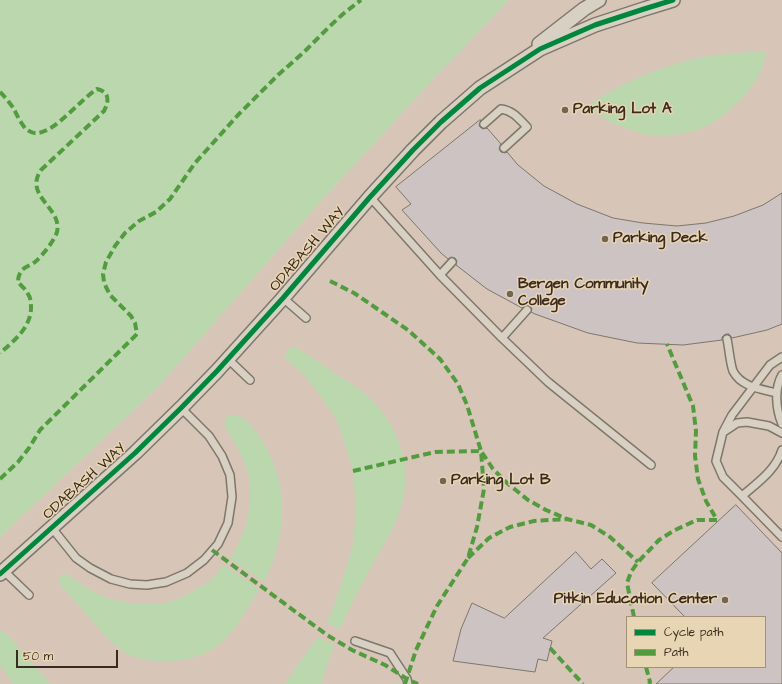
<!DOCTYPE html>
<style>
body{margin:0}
#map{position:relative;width:782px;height:684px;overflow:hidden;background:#dcd2bf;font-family:"Architects Daughter",sans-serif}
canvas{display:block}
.legend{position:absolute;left:626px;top:616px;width:140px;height:52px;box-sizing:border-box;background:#e8d5b3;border:1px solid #a39177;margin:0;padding:5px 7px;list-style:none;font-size:12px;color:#3b2a1e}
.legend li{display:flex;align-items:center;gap:8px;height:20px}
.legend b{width:20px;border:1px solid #a39177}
.scale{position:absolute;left:16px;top:650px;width:102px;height:18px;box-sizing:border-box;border:2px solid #3b2a1e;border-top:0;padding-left:5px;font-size:12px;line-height:14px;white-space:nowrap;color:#3b2a1e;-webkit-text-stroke:3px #e8d5b3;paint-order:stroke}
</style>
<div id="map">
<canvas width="782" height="684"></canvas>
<ul class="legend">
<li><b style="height:5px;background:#00873e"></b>Cycle path</li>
<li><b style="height:5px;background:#529c3f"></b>Path</li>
</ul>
<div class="scale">50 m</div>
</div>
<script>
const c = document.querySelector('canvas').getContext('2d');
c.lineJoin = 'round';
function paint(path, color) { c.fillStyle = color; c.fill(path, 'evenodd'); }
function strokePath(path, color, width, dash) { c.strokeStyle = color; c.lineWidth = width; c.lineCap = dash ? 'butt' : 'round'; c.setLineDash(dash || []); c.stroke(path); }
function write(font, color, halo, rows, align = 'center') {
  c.font = font + ' "Architects Daughter",sans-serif'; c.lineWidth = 3; c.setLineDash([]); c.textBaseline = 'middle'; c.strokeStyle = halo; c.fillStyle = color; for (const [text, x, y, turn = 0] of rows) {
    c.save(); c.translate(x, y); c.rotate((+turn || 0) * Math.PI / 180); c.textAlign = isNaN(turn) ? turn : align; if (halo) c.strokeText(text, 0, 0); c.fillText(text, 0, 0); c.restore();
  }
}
paint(new Path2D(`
 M509,0H782V684H0V537L158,387L320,202L425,88ZM627,617H765V667H627Z`), '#d7c6b8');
paint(new Path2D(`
 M0,0H509L425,88L320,202L158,387L0,537Z
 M766,51L762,69L754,83L743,98L729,111L711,124L695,131L672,135H647L625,128L608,121L587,106C622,81 675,60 717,55C733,53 750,52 766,51Z
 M292,346C307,353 320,363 333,372C345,380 358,387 368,397C398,423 414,468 401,507C395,528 382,547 371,567C360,587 349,608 340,629L327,623L337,597L346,570L353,544L356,511L353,471L346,447L337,421L322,398L305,376L283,357Z
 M229,415C242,413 251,424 258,434C284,473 288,511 275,556C272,565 268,573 264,582L230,559C235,550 241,539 245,529C251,507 253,481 243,459C238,448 231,437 225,427C224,421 225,419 229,415Z
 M223,565L259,589C234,631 219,662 164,661C151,661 133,659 123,651C111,643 102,632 92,621C82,609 71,597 60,585L59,579L61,575L66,574C78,582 94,593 108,598C122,603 155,606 169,602C182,598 205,586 214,577C218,573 220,569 223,565Z
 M0,631L4,632L8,635L22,652L51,684H14L0,666Z
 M318,637L334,645L321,684H284C296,669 306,652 318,637Z`), '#bbd7ae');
const building = new Path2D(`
 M480,120H481L479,125L480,127L483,129L487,128L501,144L499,149L501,152L505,153L507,152L518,165L544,186L577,204L613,218L643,223L677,226L706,223L734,216L763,205L782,193V324L767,330L732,338L729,334H726L722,337V340L683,345L637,343L588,333L535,314L531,312L532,309L530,306L526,305L522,308L487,289L456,265L457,261L455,258L451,257L448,259L441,253L402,210L411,204L396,187Z
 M736,505L782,553V684H656L674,667H765V617H685L652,583Z
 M576,552L591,569L602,559L616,573L543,638L552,641L547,661L538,659L535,672L453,661L461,629L472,603L504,618Z`);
paint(building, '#cdc3c3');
strokePath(building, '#7e776b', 1);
const service = new Path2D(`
 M484,124L501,109C514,111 519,119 527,127L504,148
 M370,197L440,275L502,338L548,382L651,465
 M440,275L452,262
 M283,298L306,318
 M502,338L527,310
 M727,339C729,348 730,363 733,371C741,387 761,389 777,393
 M782,357L770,365L732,415L723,432L716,461L723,477L742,496C757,483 776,470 782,450
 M228,359L250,380
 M782,375C774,389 776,409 782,424
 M725,431L737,423L747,422L769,426L782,433
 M742,496L782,537
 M52,528L76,558L90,568L111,579L130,584L147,585L166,582L187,573L204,560L218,544L228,523L232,497L230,475L222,456L209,436L181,408
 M4,571L29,595
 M355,641L390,653L407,679L408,684`);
const minor = new Path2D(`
 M539,44L584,9L599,0
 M0,574L135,453L181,408L217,371L283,298L370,197L413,150L441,122L480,88L540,49L595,25L644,9L673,0`);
strokePath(service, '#7e776b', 10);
strokePath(minor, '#7e776b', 16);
strokePath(service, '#d8d0c3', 7);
strokePath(minor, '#d8d0c3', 13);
strokePath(new Path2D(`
 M0,92C5,97 10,103 14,109C17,115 20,122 25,128C28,131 33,134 38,133C56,131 80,100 97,89C110,92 109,101 104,111L41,170C23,196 63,208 57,232C54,241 43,255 35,262C31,265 25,267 22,270C19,274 18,278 18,282C21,286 26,289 28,294C31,298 31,304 31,309C30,328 14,341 0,353
 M330,281L354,293L408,330L440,359L458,384L467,405L481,451L484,489L477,527L468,558L437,606L416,650L405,684
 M353,471L435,452L481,451L493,469L507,483L528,500L546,510L567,519
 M0,479L18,462L29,448L40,430L137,334L135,323L131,316L110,295L106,287L104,282L103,274L106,262L115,246L125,233L139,221L156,212L170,199L195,163L238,115L278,75L304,52L330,26L343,14L361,0
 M212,550L327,635L352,650L385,665L407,679L418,684
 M468,558L489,538L510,527L534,521L567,519L591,525L610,537L638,562
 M634,617L627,583L631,572L638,562L659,540L675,530L697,520H717L706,501L698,479L695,456L696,431L693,406L667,344
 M550,648L583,684
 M646,667L650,682L649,684`), '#529c3f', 4, [8, 4]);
strokePath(new Path2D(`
 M0,574L135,453L181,408L217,371L283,298L370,197L413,150L441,122L480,88L540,49L595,25L644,9L673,0`), '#00873e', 5);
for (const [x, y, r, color] of [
 [565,110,4,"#736556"],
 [605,239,4,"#736556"],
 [510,294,4,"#736556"],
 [443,481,4,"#736556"],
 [725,600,4,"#736556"]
]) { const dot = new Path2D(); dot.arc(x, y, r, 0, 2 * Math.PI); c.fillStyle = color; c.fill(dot); strokePath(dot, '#e8d5b3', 1.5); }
write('bold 15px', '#3b2a1e', '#e8d5b3', [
 ["Parking Lot A",573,110],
 ["Parking Deck",613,239],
 ["Bergen Community",518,285],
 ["College",518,302],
 ["Parking Lot B",451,481],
 ["Pitkin Education Center",717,600,"right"]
], 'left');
write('15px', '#3b2a1e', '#e8d5b3', [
 ["ODABASH WAY",308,250,-49],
 ["ODABASH WAY",85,482,-42]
]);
</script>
